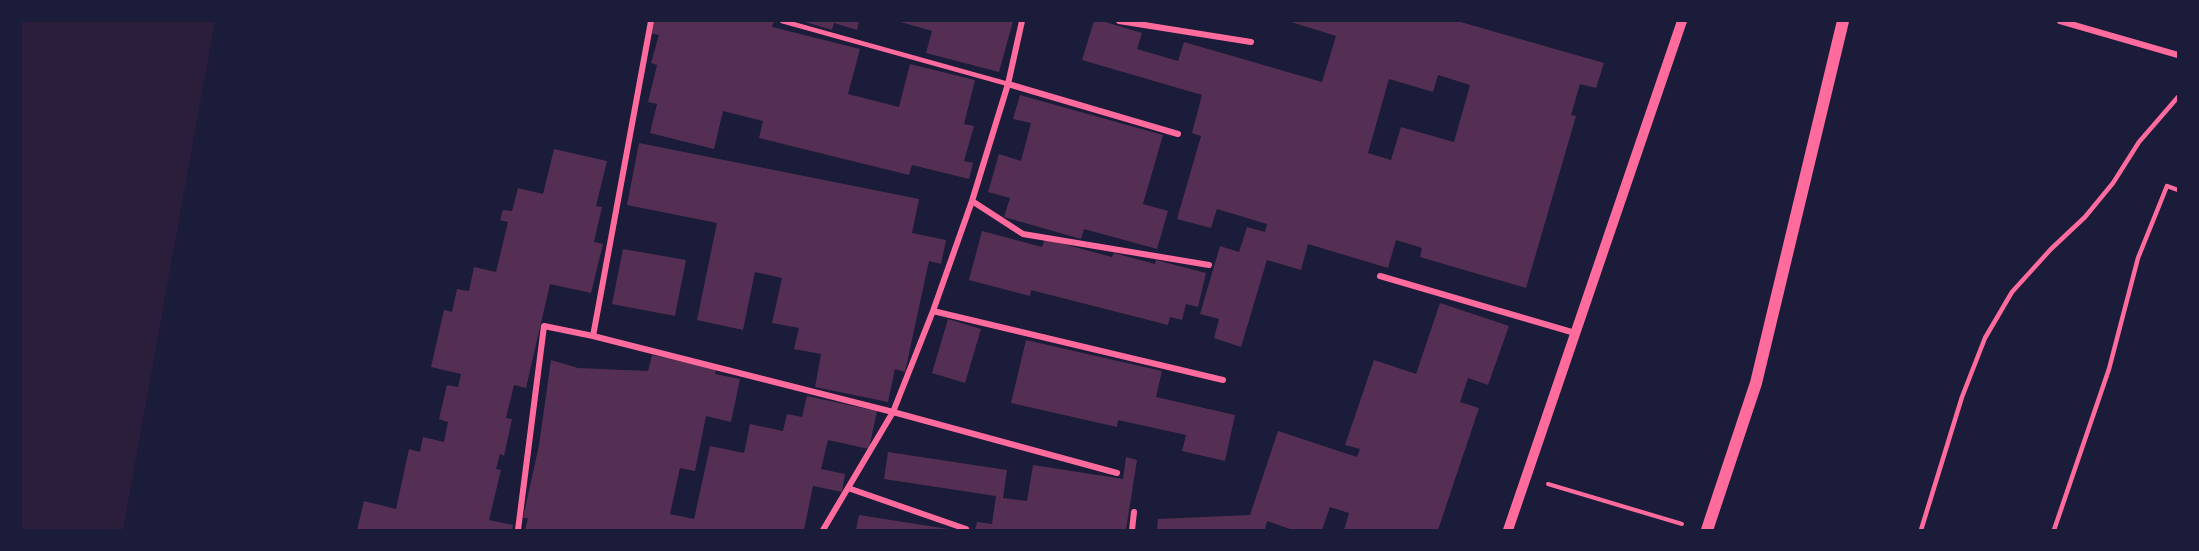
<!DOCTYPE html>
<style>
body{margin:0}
#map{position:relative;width:2199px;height:551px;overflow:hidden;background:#1b1b3a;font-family:"Work Sans",sans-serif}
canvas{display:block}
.frame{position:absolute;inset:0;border:22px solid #1b1b3a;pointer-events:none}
</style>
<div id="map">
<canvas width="2199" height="551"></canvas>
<div class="frame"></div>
</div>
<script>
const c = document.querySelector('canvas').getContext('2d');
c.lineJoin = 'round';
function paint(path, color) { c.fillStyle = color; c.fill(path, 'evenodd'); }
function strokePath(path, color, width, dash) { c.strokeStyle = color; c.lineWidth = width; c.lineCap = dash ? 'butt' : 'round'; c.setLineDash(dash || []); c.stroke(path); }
paint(new Path2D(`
 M21,21H215L123,530H21Z`), '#2a1e3b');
paint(new Path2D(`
 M653,21H774L772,27L860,49L848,94L899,107L910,64L975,80L964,124L974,126L964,161L973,163L969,179L912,165L909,175L759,138L763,121L723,111L714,149L650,133L657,104L648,102L657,65L651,63L659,35L650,33Z
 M802,21H859L857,30L834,23L832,30Z
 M897,21H1013L999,72L926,53L932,31Z
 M1094,21H1102L1142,33L1137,49L1178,61L1184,42L1322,82L1336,36L1288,21H1457L1604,63L1596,88L1580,84L1571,115L1576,116L1526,288L1420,257L1422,248L1396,240L1388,268L1308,244L1301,270L1267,260L1241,347L1214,338L1219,319L1200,314L1220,246L1239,252L1247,227L1265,232L1267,224L1217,209L1211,228L1177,219L1201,136L1192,133L1202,95L1082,60ZM1438,75L1470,85L1454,142L1401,127L1391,160L1368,153L1389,79L1433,92Z
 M1020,95L1163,135L1143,204L1168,211L1157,249L1084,229L1081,239L1004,217L1010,198L988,192L999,154L1021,161L1031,123L1013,119Z
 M639,143L919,199L912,233L946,240L941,264L929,261L905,372L895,369L888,402L815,387L821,354L794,349L799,328L772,323L782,278L755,272L743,330L697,320L717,223L627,205Z
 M554,149L607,161L596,206L602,207L594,242L603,244L591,293L550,284L526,388L514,385L506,418L512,419L504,456L500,454L496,469L501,470L489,520L513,525L512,530H357L364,501L396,509L409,449L420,452L423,437L444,442L448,422L439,419L447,385L458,387L461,374L431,367L444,310L452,312L457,289L469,291L474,267L496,272L508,222L500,220L503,210L512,211L518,188L543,194Z
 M982,231L1042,247L1045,239L1112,257L1114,253L1155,264L1156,260L1206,273L1198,307L1186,304L1182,320L1170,317L1168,325L1031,290L1030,296L969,280Z
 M623,249L686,260L675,316L612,304Z
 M1440,303L1509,326L1488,385L1468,378L1460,402L1479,408L1438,530H1344L1349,513L1330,507L1322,530H1293L1267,521L1265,530H1157L1158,519L1250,515L1278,431L1357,457L1360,449L1345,445L1374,360L1416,374Z
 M948,319L981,329L965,383L932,373Z
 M1026,340L1162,371L1156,397L1235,415L1225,461L1182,451L1186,435L1118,420L1117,427L1011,403Z
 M652,355L716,369L715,374L740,379L731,422L706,416L695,471L680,468L670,514L694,519L710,446L744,453L750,424L783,431L787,414L802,417L807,396L877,411L869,449L828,440L821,469L845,474L842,492L813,486L804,530H525L528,518H523L539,445L551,360L578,368L648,371Z
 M888,452L1007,470L1003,498L1027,501L1033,465L1123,479L1126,457L1137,460L1126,530H975L977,522L992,524L996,496L884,479Z
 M859,515L948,529V530H856Z`), '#542f53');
strokePath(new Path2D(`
 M1548,484L1682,524`), '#ff6b9d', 4);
strokePath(new Path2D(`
 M782,21L1008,84
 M1921,530L1962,397L1985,338L2012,292L2051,249L2085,217L2113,183L2139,142L2178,97
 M2054,530L2109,369L2138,258L2167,186L2178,190`), '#ff6b9d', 4.5);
strokePath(new Path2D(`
 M1119,21L1251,42
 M2060,21L2178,55
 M1008,84L1178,134
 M972,201L1023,234L1209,265
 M1380,276L1575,333
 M933,311L1223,380
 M593,336L651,21
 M848,488L966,529
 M518,530L544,326L593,336L893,412L1117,473
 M823,530L893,412L933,311L972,201L1008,84L1022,21
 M1132,530L1134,512`), '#ff6b9d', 6);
strokePath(new Path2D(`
 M1508,530L1682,21`), '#ff6b9d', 10);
strokePath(new Path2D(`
 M1707,530L1756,383L1843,21`), '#ff6b9d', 12);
</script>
